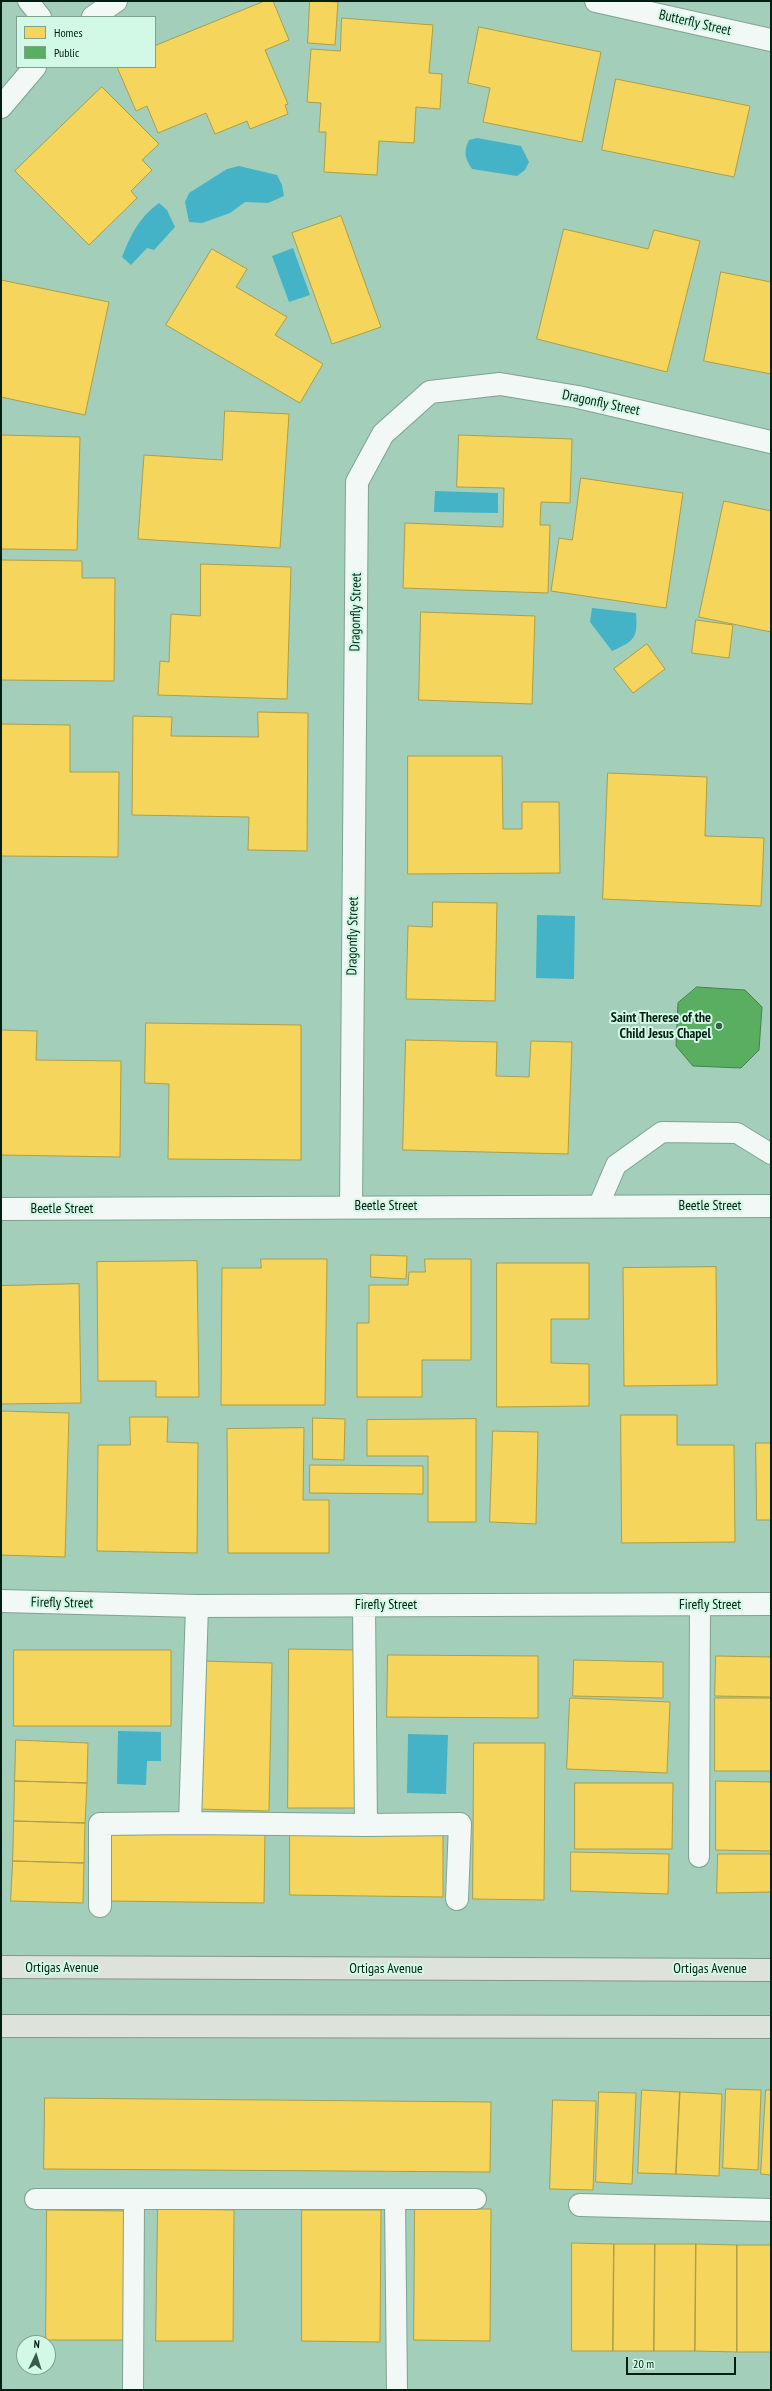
<!DOCTYPE html>
<style>
body{margin:0}
#map{position:relative;width:772px;height:2391px;overflow:hidden;background:#a3cfba;font-family:"PT Sans Narrow",sans-serif}
canvas{display:block}
.frame{position:absolute;inset:0;border:2px solid #001f12;pointer-events:none}
.legend{position:absolute;left:16px;top:16px;width:140px;height:52px;box-sizing:border-box;background:#d2f9e5;border:1px solid #7ea291;margin:0;padding:5px 7px;list-style:none;font-size:12px;color:#001f12}
.legend li{display:flex;align-items:center;gap:8px;height:20px}
.legend b{width:20px;border:1px solid #7ea291}
.north{position:absolute;left:16px;top:2335px;width:40px;height:40px;box-sizing:border-box;background:#d2f9e5;border:1px solid #7ea291;border-radius:50%;rotate:4deg;font-size:11px;font-weight:700;line-height:16px;text-align:center;color:#001f12}
.north::after{content:'';display:block;margin:auto;width:14px;height:18px;background:#395d4d;clip-path:polygon(50% 0,100% 100%,50% 72%,0 100%)}
.scale{position:absolute;left:626px;top:2357px;width:110px;height:18px;box-sizing:border-box;border:2px solid #001f12;border-top:0;padding-left:5px;font-size:12px;line-height:14px;white-space:nowrap;color:#001f12;-webkit-text-stroke:3px #d2f9e5;paint-order:stroke}
</style>
<div id="map">
<canvas width="772" height="2391"></canvas>
<div class="frame"></div>
<ul class="legend">
<li><b style="height:11px;background:#f6d55c"></b>Homes</li>
<li><b style="height:11px;background:#5aae61"></b>Public</li>
</ul>
<div class="north">N</div>
<div class="scale">20 m</div>
</div>
<script>
const c = document.querySelector('canvas').getContext('2d');
c.lineJoin = 'round';
function paint(path, color) { c.fillStyle = color; c.fill(path, 'evenodd'); }
function strokePath(path, color, width, dash) { c.strokeStyle = color; c.lineWidth = width; c.lineCap = dash ? 'butt' : 'round'; c.setLineDash(dash || []); c.stroke(path); }
function write(font, color, halo, rows, align = 'center') {
  c.font = font + ' "PT Sans Narrow",sans-serif'; c.lineWidth = 4; c.setLineDash([]); c.textBaseline = 'middle'; c.strokeStyle = halo; c.fillStyle = color; for (const [text, x, y, turn = 0] of rows) {
    c.save(); c.translate(x, y); c.rotate((+turn || 0) * Math.PI / 180); c.textAlign = isNaN(turn) ? turn : align; if (halo) c.strokeText(text, 0, 0); c.fillText(text, 0, 0); c.restore();
  }
}
paint(new Path2D(`
 M477,138L521,146L529,162L525,170L517,176L472,169C465,158 463,152 469,140Z
 M239,166L277,175L282,185L284,196L268,203L245,202L230,213L202,223L189,222L185,202L189,193L227,169Z
 M159,203L167,210L175,227L154,250L147,248L131,265L122,257C130,236 140,216 159,203Z
 M293,248L310,295L289,302L272,256Z
 M435,491L498,493V513L434,512Z
 M592,608L636,613C638,639 634,641 612,651L590,622Z
 M537,915L575,916L574,979L536,978Z
 M118,1731L161,1732V1761H147L146,1785L117,1784Z
 M408,1734L448,1735L446,1794L407,1793Z`), '#44b3c7');
const homes = new Path2D(`
 M265,1H273L289,40L265,50L288,104L285,105L288,114L250,129L247,121L215,134L206,113L158,133L147,106L136,111L117,67H155V46Z
 M310,1L338,2L335,45L308,43Z
 M342,18L433,25L429,73L442,74L440,109L416,107L414,143L379,141L377,175L324,172L326,132H319L321,103L307,102L311,49L340,51Z
 M479,27L601,52L582,142L483,122L490,88L468,83Z
 M616,79L750,106L734,177L602,150Z
 M102,87L159,144L142,160L152,170L131,191L137,198L89,245L15,171Z
 M341,216L381,327L332,344L292,233Z
 M564,229L648,249L654,230L700,241L667,372L537,339Z
 M212,249L247,269L236,287L287,317L275,335L323,364L300,403L166,325Z
 M721,272L771,282V374L704,361Z
 M1,280L109,302L85,415L1,397Z
 M225,411L289,414L280,548L138,539L144,455L222,460Z
 M1,435L80,437L77,550L1,549Z
 M459,435L572,439L570,503L541,502L540,525H550L548,593L403,588L405,523L503,527L504,488L457,487Z
 M581,478L683,493L666,608L551,591L559,538L572,540Z
 M724,501L771,511V632L699,617Z
 M1,560L82,561V578H115L114,681L1,680Z
 M201,564L291,567L287,699L158,695L160,661L169,662L171,614L200,616Z
 M421,612L535,616L532,704L419,700Z
 M696,620L733,625L729,658L692,653Z
 M647,644L665,669L633,693L614,669Z
 M258,712L308,713L307,851L248,850L249,817L132,815L133,716L172,717L171,736L258,737Z
 M1,724L70,725V772H119L118,857L1,856Z
 M408,756H502L503,829H522V802H559L560,873L408,874Z
 M608,773L707,777L705,836L764,838L761,906L603,899Z
 M433,902L497,903L495,1001L406,999L408,926L432,927Z
 M146,1023L301,1025V1160L168,1159L169,1084L145,1083Z
 M1,1030L37,1031L36,1060L121,1061L120,1157L1,1155Z
 M406,1040L497,1042L496,1076L529,1077L531,1041L572,1042L568,1154L403,1150Z
 M371,1255L407,1256L406,1279L371,1277Z
 M261,1259H327L325,1405H221L222,1268H261Z
 M425,1259H471V1360H422V1397H357V1323H369V1285H408L409,1272H425Z
 M197,1261L199,1397H156V1381H98L97,1262Z
 M497,1263H589V1319H551V1363L589,1364V1406L497,1407Z
 M716,1267L717,1385L624,1386L623,1268Z
 M79,1284L81,1403L1,1404V1286Z
 M1,1411L69,1413L65,1557L1,1555Z
 M621,1415H677V1445H734L735,1542L622,1543Z
 M130,1417H168L167,1442L198,1443L197,1553L97,1551L98,1445H130Z
 M313,1418L345,1419L344,1460L313,1459Z
 M476,1419V1522H428V1456H367V1420Z
 M304,1428L303,1500H329V1553H228L227,1429Z
 M493,1431L538,1432L536,1524L490,1522Z
 M756,1443H771V1520H757Z
 M310,1465L423,1466V1494L310,1493Z
 M289,1649L356,1650V1808H288Z
 M14,1650H171V1726H14Z
 M388,1655L538,1656V1718L387,1717Z
 M716,1656L771,1657V1697L715,1696Z
 M574,1660L663,1662V1698L573,1696Z
 M200,1661L272,1663L269,1811L197,1809Z
 M570,1698L670,1702L667,1773L567,1769Z
 M715,1698H771V1771H715Z
 M16,1740L88,1743L87,1783L15,1781Z
 M474,1743H545L544,1900L473,1899Z
 M15,1781L87,1783L85,1823L14,1821Z
 M716,1781L771,1782V1851L716,1850Z
 M575,1783H673L672,1849H575Z
 M14,1821L85,1823L84,1863L13,1861Z
 M111,1829L265,1831L264,1903L110,1901Z
 M290,1831L443,1833V1897L290,1895Z
 M571,1852L669,1854L668,1894L571,1891Z
 M718,1854H771V1892L717,1893Z
 M13,1861L84,1863L83,1903L11,1901Z
 M726,2089L761,2090L758,2170L723,2168Z
 M642,2090L680,2092L676,2174L638,2173Z
 M766,2090H771V2175L761,2174Z
 M599,2092L636,2093L632,2184L596,2182Z
 M680,2092L722,2094L719,2176L676,2174Z
 M45,2098L491,2102L490,2172L44,2169Z
 M553,2100L596,2101L593,2190L550,2189Z
 M158,2209L234,2210L233,2341H156Z
 M415,2209H491L490,2341L414,2340Z
 M47,2210L127,2211V2340H46Z
 M302,2210H381L380,2342L302,2341Z
 M572,2243L614,2244L613,2351H572Z
 M614,2244H655L654,2351H613Z
 M655,2244H696L695,2351H654Z
 M696,2244L737,2245V2352L695,2351Z
 M737,2245H771V2352H737Z`);
paint(homes, '#f6d55c');
strokePath(homes, '#ac9e46', 1);
const public = new Path2D(`
 M697,987L745,990L762,1007L759,1050L741,1068L693,1066L676,1046L678,1003Z`);
paint(public, '#5aae61');
strokePath(public, '#3f8349', 1);
const service = new Path2D(`
 M28,1L41,17
 M598,1207L616,1165L662,1132L737,1133L771,1154
 M699,1857L700,1605
 M35,2199H476
 M395,2199L397,2390
 M133,2390L134,2200`);
const minor = new Path2D(`
 M596,1L771,40
 M93,17L116,1
 M1,107L35,67
 M351,1206L357,482L383,434L430,392L500,384L578,397L771,442
 M1,1209L771,1206
 M1,1601L197,1606L771,1604
 M364,1605L366,1825L460,1824L457,1899
 M190,1823L366,1825
 M100,1906V1824L190,1823L197,1606
 M580,2205L771,2210`);
const primary = new Path2D(`
 M1,1967L771,1970
 M1,2026L771,2027`);
strokePath(service, '#7fa292', 22);
strokePath(minor, '#7fa292', 24);
strokePath(primary, '#839784', 24);
strokePath(service, '#f1f8f5', 20);
strokePath(minor, '#f1f8f5', 22);
strokePath(primary, '#dde3da', 22);
for (const [x, y, r, color] of [
 [719,1026,4,"#395d4d"]
]) { const dot = new Path2D(); dot.arc(x, y, r, 0, 2 * Math.PI); c.fillStyle = color; c.fill(dot); strokePath(dot, '#d2f9e5', 1.5); }
write('14px', '#001f12', '#d2f9e5', [
 ["Butterfly Street",695,23,13],
 ["Dragonfly Street",601,403,12],
 ["Dragonfly Street",356,612,-89],
 ["Dragonfly Street",353,936,-89],
 ["Beetle Street",386,1206],
 ["Beetle Street",710,1206],
 ["Beetle Street",62,1209],
 ["Firefly Street",62,1603,1],
 ["Firefly Street",386,1605],
 ["Firefly Street",710,1605],
 ["Ortigas Avenue",62,1968],
 ["Ortigas Avenue",386,1969],
 ["Ortigas Avenue",710,1969]
]);
write('bold 14px', '#001f12', '#d2f9e5', [
 ["Saint Therese of the",711,1018],
 ["Child Jesus Chapel",711,1034]
], 'right');
</script>
